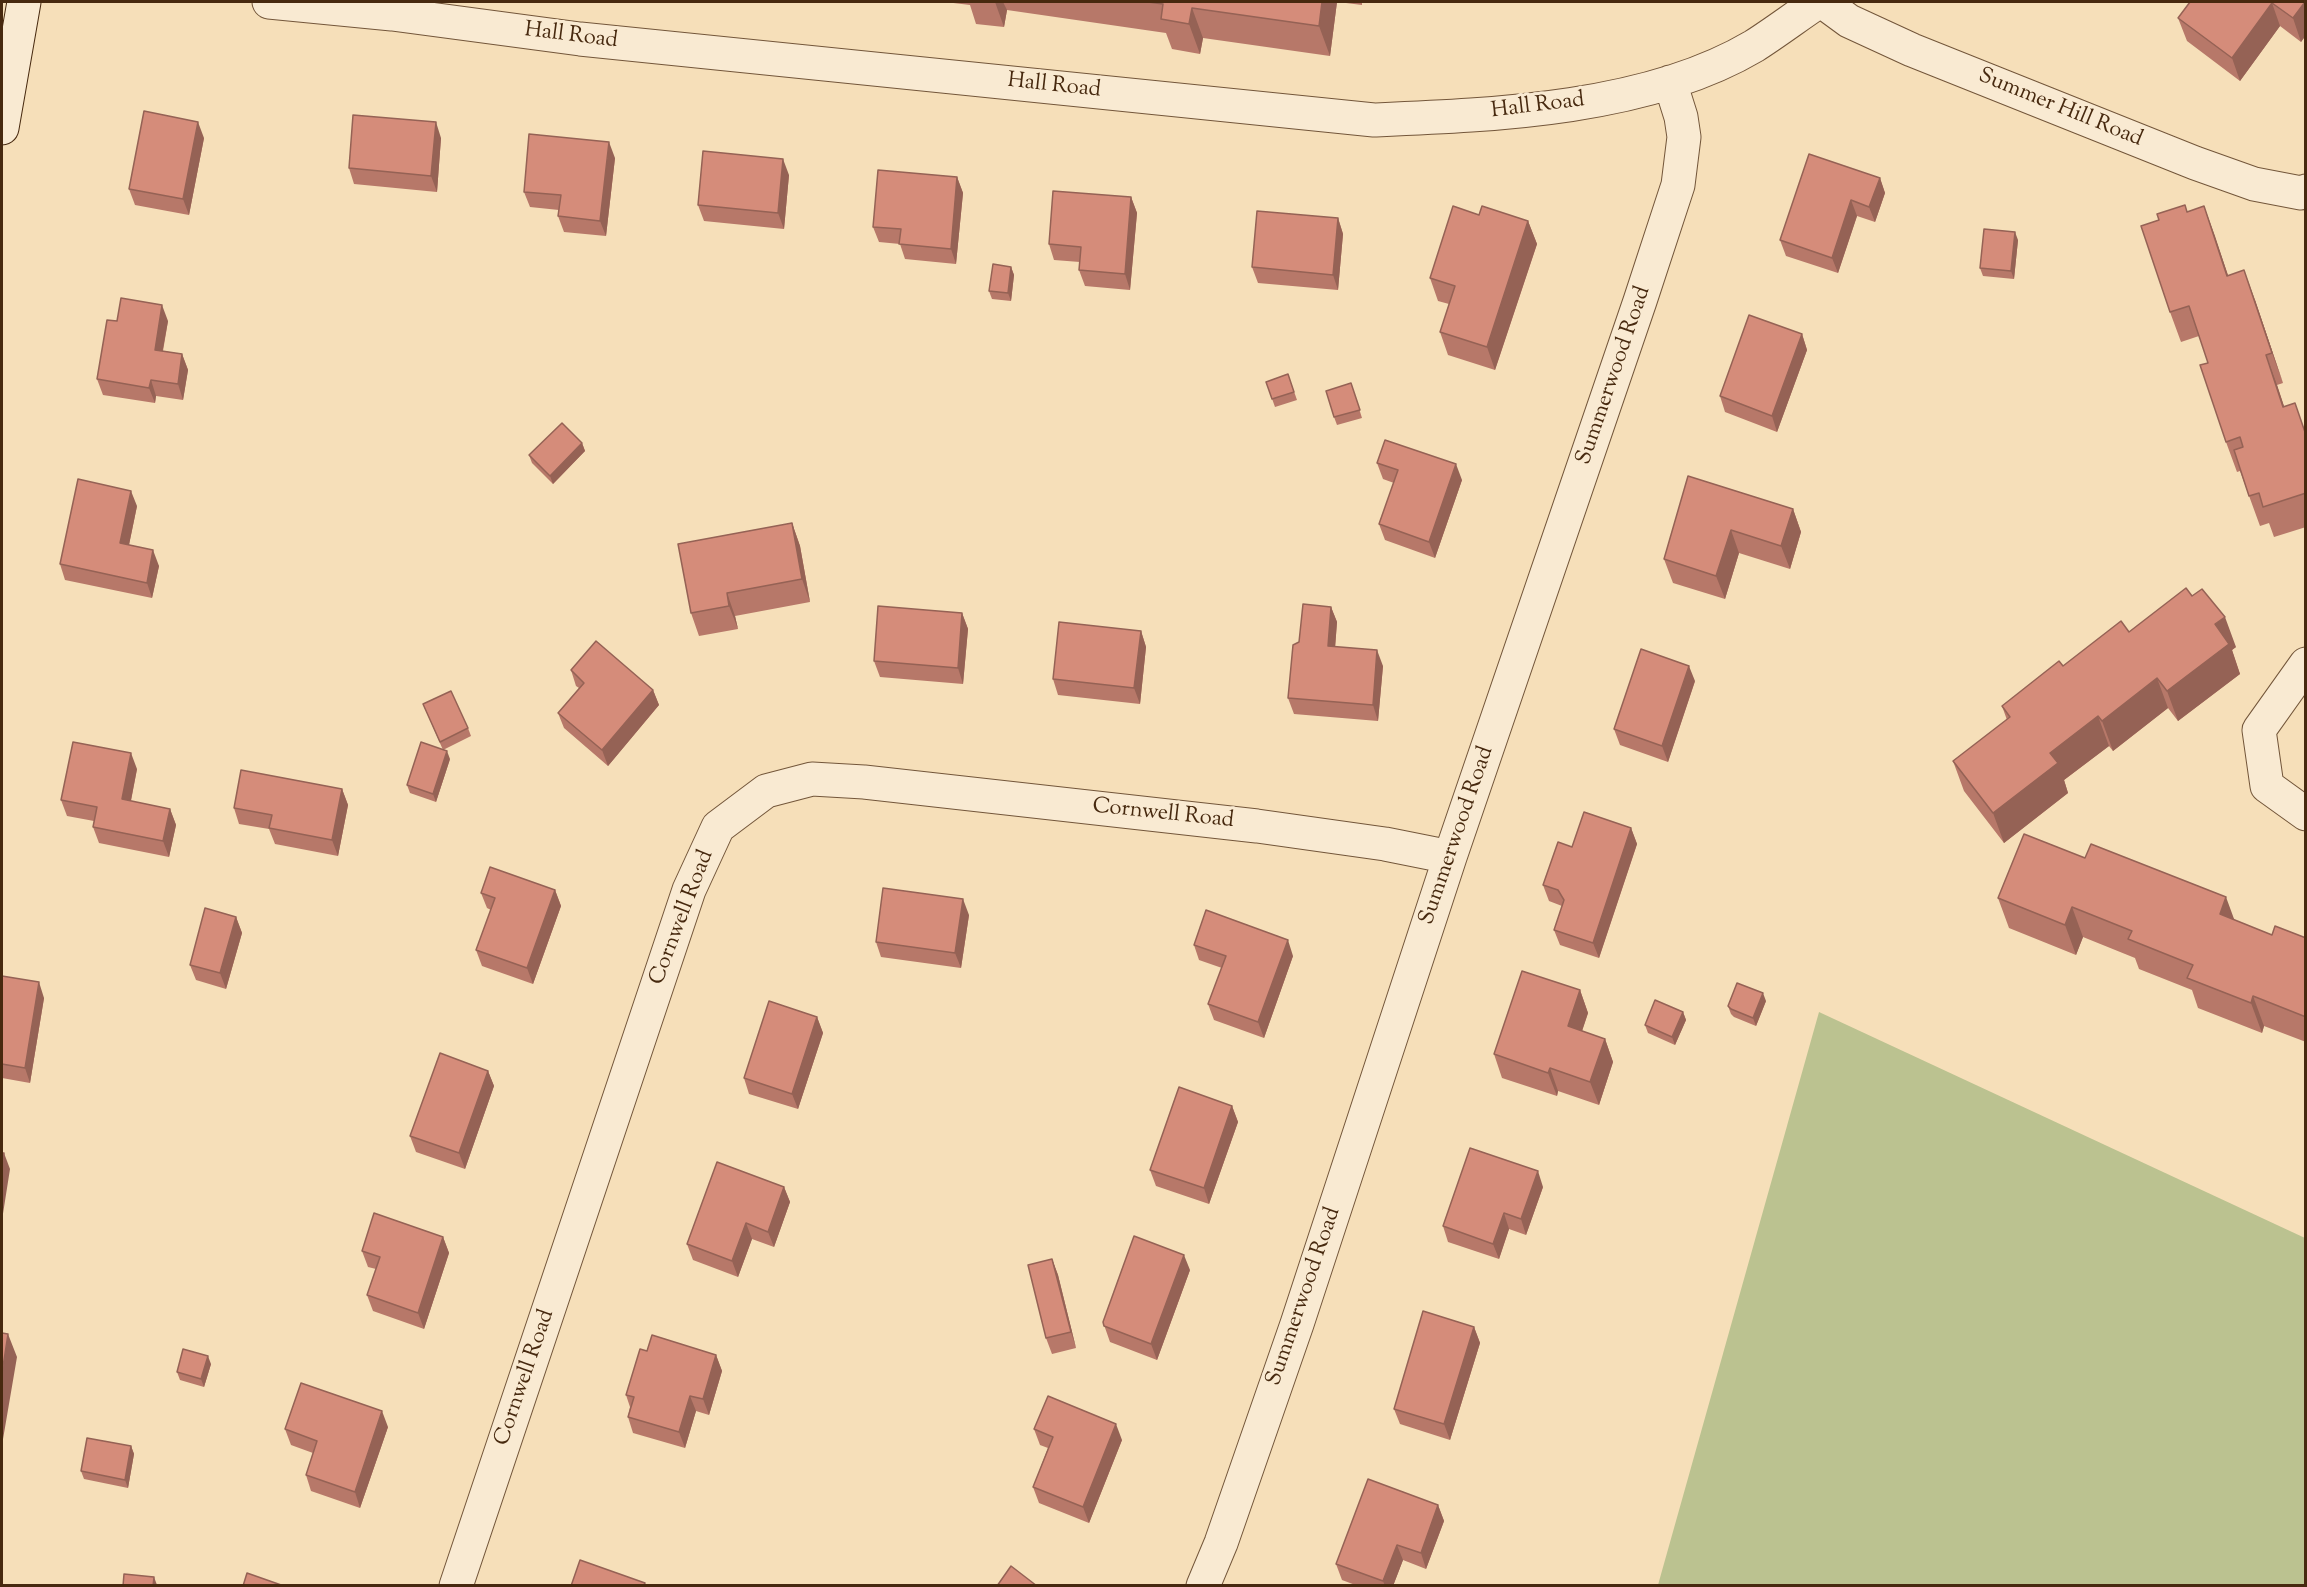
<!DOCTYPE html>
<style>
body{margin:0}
#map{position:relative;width:2307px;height:1587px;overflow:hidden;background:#f6dfb9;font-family:"Sorts Mill Goudy",serif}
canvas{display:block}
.frame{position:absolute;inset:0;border:3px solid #47290f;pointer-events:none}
</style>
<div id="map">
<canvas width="2307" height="1587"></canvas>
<div class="frame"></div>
</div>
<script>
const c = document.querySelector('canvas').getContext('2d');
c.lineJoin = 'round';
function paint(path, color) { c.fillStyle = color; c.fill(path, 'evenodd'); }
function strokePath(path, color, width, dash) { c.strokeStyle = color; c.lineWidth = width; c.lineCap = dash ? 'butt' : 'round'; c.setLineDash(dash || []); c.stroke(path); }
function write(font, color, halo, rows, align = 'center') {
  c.font = font + ' "Sorts Mill Goudy",serif'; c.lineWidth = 6; c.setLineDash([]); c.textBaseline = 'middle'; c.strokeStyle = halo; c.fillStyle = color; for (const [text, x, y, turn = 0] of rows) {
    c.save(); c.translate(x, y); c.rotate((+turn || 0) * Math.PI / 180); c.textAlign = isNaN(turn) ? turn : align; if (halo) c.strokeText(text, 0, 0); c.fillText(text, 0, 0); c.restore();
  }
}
paint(new Path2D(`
 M1819,1012L2305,1238V1585H1658Z`), '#bbc290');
const street = new Path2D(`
 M269,2L392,14L580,39L1374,120C1495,115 1648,109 1754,46C1776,32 1797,16 1818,2
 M1823,2L1849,21L1912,50L2195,163L2254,184L2301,193L2306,191
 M2306,664L2259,730L2267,786L2306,814
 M456,1586L689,890L718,827L766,791L812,779L864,782L1257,826L1385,844L1450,857
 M1203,1586L1221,1543L1297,1324L1450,857L1640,301L1678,185L1684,137L1681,117L1670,82`);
const secondary = new Path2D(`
 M2,128L24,2`);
strokePath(street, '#73563a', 35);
strokePath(secondary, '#47290f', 35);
strokePath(street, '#f9ead2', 33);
strokePath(secondary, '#f9ead2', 33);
paint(new Path2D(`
 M945,2H1337L1330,56L1203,38L1200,54L1172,49L1166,33L1007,10L1004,27L976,24L970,5Z
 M1338,2H1362V5Z
 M2190,2H2306V35L2301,42L2280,26L2240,81L2187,41L2178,18Z
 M204,138L189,215L135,205L129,189Z
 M441,138L437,192L354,184L349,168Z
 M615,158L606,236L564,232L558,216L559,210L530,207L524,192Z
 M789,175L784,229L704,221L698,205Z
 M957,177L963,193L956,264L905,259L900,244L879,242L873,227Z
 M1880,178L1885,193L1875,222L1857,216L1838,273L1786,256L1780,240Z
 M1131,197L1137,213L1130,290L1085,286L1079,270L1080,262L1054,260L1049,244Z
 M2204,206L2228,275L2255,300L2283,383L2277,385L2284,406L2306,432V527L2274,537L2269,523L2260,526L2240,471L2237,472L2226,442L2208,363L2199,336L2181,342L2170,312L2187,212Z
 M1479,215L1528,221L1537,244L1495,370L1448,355L1440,332L1449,304L1438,301L1430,278Z
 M1338,218L1343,234L1338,290L1258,283L1252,267Z
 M2018,240L2014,279L1983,276L1980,268Z
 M1011,267L1014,275L1011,301L992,299L989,291Z
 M117,321H168L163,351L182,354L188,370L183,400L156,396L155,403L103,395L97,379Z
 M1802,334L1807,350L1777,432L1725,412L1720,396Z
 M1288,374L1297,400L1275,407L1266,382Z
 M1351,383L1362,418L1337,425L1334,417Z
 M582,443L585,451L553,484L532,463L529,455Z
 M1377,463L1462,480L1435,558L1385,540L1379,524L1394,483L1383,479Z
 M1688,476L1793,509L1801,532L1790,569L1739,553L1725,599L1673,583L1664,559Z
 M137,506L129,545L159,566L152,598L65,580L60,564Z
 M792,523L800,546L810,602L735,616L738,629L699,636L691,613Z
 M1331,607L1337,622L1335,647L1383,666L1378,721L1294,714L1288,698L1299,642Z
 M962,613L968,629L963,684L880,677L874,661Z
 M1141,631L1146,647L1140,704L1058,695L1053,679Z
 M2129,632L2236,647L2232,650L2240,674L2178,721L2168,708L2113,751L2109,746L2064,780L2068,793L2004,843L1964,791L1953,761L2007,720L2002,706Z
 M571,670L653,690L659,705L608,766L564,728L558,713L579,688L576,686Z
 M1695,681L1668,762L1620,745L1614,729Z
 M423,704L468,728L471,736L443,750Z
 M450,759L436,802L410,793L407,785Z
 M137,769L131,801L170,809L176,825L169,857L99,843L93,827L94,821L67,816L61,800Z
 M342,789L348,805L338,856L275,844L269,829L239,824L234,808Z
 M1631,828L1637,844L1599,958L1560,945L1554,930L1562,906L1549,901L1543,885L1572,847Z
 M555,890L561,906L533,984L482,966L476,950L491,910L487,908L481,893Z
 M1998,898L2234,920L2272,935L2306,938V1042L2264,1026L2262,1033L2198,1008L2192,990L2139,969L2135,958L2083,937L2076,955L2009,928Z
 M969,915L961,968L881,957L876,942Z
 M236,917L242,933L226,989L196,980L190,965Z
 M1194,945L1293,956L1264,1038L1214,1020L1208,1004L1222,968L1199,960Z
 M2,976L44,998L30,1083L2,1078Z
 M1580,990L1588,1013L1582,1031L1605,1039L1613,1062L1599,1105L1558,1091L1557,1096L1502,1078L1494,1054Z
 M1766,1001L1756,1026L1734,1017L1731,1014L1728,1006Z
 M1683,1012L1686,1020L1675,1045L1648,1033L1645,1025Z
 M817,1017L823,1033L798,1109L749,1094L744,1078Z
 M488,1071L494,1086L465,1169L416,1152L410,1136Z
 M1232,1106L1238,1122L1209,1204L1156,1186L1150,1170Z
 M784,1187L790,1202L774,1247L752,1239L738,1277L693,1260L687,1244Z
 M1543,1187L1526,1235L1509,1229L1499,1259L1448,1242L1443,1226Z
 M443,1237L449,1253L424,1329L373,1311L367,1295L376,1269L368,1267L362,1251Z
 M1052,1259L1058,1275L1076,1348L1052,1354L1046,1338Z
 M1190,1270L1157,1360L1110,1342L1103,1322Z
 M1474,1327L1480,1343L1450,1440L1400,1424L1394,1409Z
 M647,1351L716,1355L722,1371L709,1415L696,1411L685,1448L633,1433L628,1417L630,1407L626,1395Z
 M211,1364L204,1387L180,1380L177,1372Z
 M388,1427L360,1508L311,1491L306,1475L313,1453L291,1445L285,1429Z
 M1034,1429L1122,1440L1089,1523L1039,1503L1033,1487L1048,1448L1040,1445Z
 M131,1446L134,1454L128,1488L84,1479L81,1471Z
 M1438,1505L1444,1521L1426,1569L1403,1560L1393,1586H1358L1342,1580L1336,1564Z`), '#b77869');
paint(new Path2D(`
 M995,2H1003L1007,10L1004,27Z
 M1322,2H1337L1330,56L1319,26Z
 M2305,2L2306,35L2301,42L2293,18Z
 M2272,3L2280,26L2240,81L2232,58Z
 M1192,8L1203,38L1200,54L1189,24Z
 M198,122L204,138L189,215L183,199Z
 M436,122L441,138L437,192L431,176Z
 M609,142L615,158L606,236L600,221Z
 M783,159L789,175L784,229L778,213Z
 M957,177L963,193L956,264L951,249Z
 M1880,178L1885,193L1875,222L1869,207Z
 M1131,197L1137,213L1130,290L1125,274Z
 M1851,200L1857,216L1838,273L1832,258Z
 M2204,206L2215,236L2238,306L2227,276Z
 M1338,218L1343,234L1338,290L1333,275Z
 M1528,221L1537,244L1495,370L1487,347Z
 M2015,232L2018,240L2014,279L2011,271Z
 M1011,267L1014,275L1011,301L1008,293Z
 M2244,270L2255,300L2283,383L2272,353Z
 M162,305L168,321L160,365L155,350Z
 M1802,334L1807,350L1777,432L1772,416Z
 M182,354L188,370L183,400L178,384Z
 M2266,355L2277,385L2294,437L2283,407Z
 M151,380L156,396L155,403L149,388Z
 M582,443L585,451L553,484L550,476Z
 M1456,464L1462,480L1435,558L1429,542Z
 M131,491L137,506L126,559L120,543Z
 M1793,509L1801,532L1790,569L1781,546Z
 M792,523L800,546L810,602L802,579Z
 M1731,530L1739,553L1725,599L1716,576Z
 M153,550L159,566L152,598L147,583Z
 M727,593L735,616L738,629L729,606Z
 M1331,607L1337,622L1334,662L1328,646Z
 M962,613L968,629L963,684L958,668Z
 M2225,617L2236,647L2232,650L2240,674L2178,721L2167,691L2215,624Z
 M1141,631L1146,647L1140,704L1134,688Z
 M1377,650L1383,666L1378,721L1373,705Z
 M1689,666L1695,681L1668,762L1662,746Z
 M2157,678L2168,708L2113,751L2102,721Z
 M653,690L659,705L608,766L602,750Z
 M2098,716L2109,746L2064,780L2068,793L2004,843L1993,813L2050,753Z
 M447,751L450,759L436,802L433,794Z
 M131,753L137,769L128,815L122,799Z
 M342,789L348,805L338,856L332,840Z
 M170,809L176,825L169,857L163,841Z
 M1631,828L1637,844L1599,958L1593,943Z
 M555,890L561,906L533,984L527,968Z
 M2226,897L2237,927L2220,914Z
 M963,899L969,915L961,968L955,953Z
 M2072,907L2083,937L2076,955L2065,925Z
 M236,917L242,933L226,989L220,973Z
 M1288,940L1293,956L1264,1038L1258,1022Z
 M39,982L44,998L30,1083L25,1068Z
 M1580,990L1588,1013L1576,1049L1568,1026Z
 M1763,993L1766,1001L1756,1026L1753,1018Z
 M2253,996L2264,1026L2262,1033L2251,1003Z
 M1683,1012L1686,1020L1675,1045L1672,1037Z
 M817,1017L823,1033L798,1109L792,1094Z
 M1605,1039L1613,1062L1599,1105L1590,1082Z
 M1550,1068L1558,1091L1557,1096L1548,1073Z
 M488,1071L494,1086L465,1169L459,1153Z
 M1232,1106L1238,1122L1209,1204L1204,1188Z
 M4,1153L10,1169L2,1220V1169Z
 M1538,1171L1543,1187L1526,1235L1521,1219Z
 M784,1187L790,1202L774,1247L768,1232Z
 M1504,1213L1509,1229L1499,1259L1493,1244Z
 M746,1223L752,1239L738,1277L732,1261Z
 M443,1237L449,1253L424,1329L418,1313Z
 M1184,1255L1190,1270L1157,1360L1151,1344Z
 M1052,1259L1058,1275L1076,1348L1071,1332Z
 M1474,1327L1480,1343L1450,1440L1444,1424Z
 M8,1334L17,1357L2,1445V1373Z
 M716,1355L722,1371L709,1415L703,1399Z
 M208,1356L211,1364L204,1387L201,1379Z
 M690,1396L696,1411L685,1448L679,1432Z
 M382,1411L388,1427L360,1508L355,1492Z
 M1116,1424L1122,1440L1089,1523L1083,1507Z
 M131,1446L134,1454L128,1488L125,1480Z
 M1438,1505L1444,1521L1426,1569L1421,1553Z
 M1397,1545L1403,1560L1393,1586H1385L1383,1581Z
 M154,1577L157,1585V1586H153Z`), '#956255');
const building = new Path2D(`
 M1148,2H1322L1319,26L1192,8L1189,24L1161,19L1163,4Z
 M2190,2H2305L2293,18L2272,3L2232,58L2178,18Z
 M144,111L198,122L183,199L129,189Z
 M353,115L436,122L431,176L349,168Z
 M529,134L609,142L600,221L558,216L561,195L524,192Z
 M703,151L783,159L778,213L698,205Z
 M1809,154L1880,178L1869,207L1851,200L1832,258L1780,240Z
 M878,170L957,177L951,249L899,244L901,229L873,227Z
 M1053,191L1131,197L1125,274L1079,270L1081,247L1049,244Z
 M2185,205L2187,212L2204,206L2227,276L2244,270L2272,353L2266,355L2283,407L2295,403L2306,435V493L2263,507L2259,493L2249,496L2234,450L2243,447L2240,437L2226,442L2200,365L2208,363L2189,306L2170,312L2141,226L2159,220L2157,214Z
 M1453,206L1479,215L1482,206L1528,221L1487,347L1440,332L1455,286L1430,278Z
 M1257,211L1338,218L1333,275L1252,267Z
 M1984,229L2015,232L2011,271L1980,268Z
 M993,264L1011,267L1008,293L989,291Z
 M121,298L162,305L155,350L182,354L178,384L151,380L149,388L97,379L107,320L117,321Z
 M1749,315L1802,334L1772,416L1720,396Z
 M1288,374L1294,392L1272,399L1266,382Z
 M1351,383L1360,410L1334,417L1326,391Z
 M562,423L582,443L550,476L529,455Z
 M1385,440L1456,464L1429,542L1379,524L1398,470L1377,463Z
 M1688,476L1793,509L1781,546L1731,530L1716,576L1664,559Z
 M78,479L131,491L120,543L153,550L147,583L60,564Z
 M792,523L802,579L727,593L729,606L691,613L678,544Z
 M2186,588L2192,596L2202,589L2225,617L2215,624L2229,644L2167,691L2157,678L2102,721L2098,716L2050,753L2058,763L1993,813L1953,761L2010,717L2002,706L2059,661L2063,666L2121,621L2129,632Z
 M1303,604L1331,607L1328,646L1377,650L1373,705L1288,698L1293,645L1299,642Z
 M878,606L962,613L958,668L874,661Z
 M1059,622L1141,631L1134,688L1053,679Z
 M596,641L653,690L602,750L558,713L584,683L571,670Z
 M1641,649L1689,666L1662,746L1614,729Z
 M451,691L468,728L440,742L423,704Z
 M73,742L131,753L122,799L170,809L163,841L93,827L97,807L61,800Z
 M421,742L447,751L433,794L407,785Z
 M241,770L342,789L332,840L269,828L272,815L234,808Z
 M1584,812L1631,828L1593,943L1554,930L1564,900L1558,890L1543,885L1558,842L1572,847Z
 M2024,834L2085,858L2091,844L2226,897L2220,914L2272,935L2275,926L2306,938V1017L2253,996L2251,1003L2187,978L2193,965L2128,939L2132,931L2072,907L2065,925L1998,898Z
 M490,867L555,890L527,968L476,950L495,898L481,893Z
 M883,888L963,899L955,953L876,942Z
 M205,908L236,917L220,973L190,965Z
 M1206,910L1288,940L1258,1022L1208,1004L1226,956L1194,945Z
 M1522,971L1580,990L1568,1026L1605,1039L1590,1082L1550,1068L1548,1073L1494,1054Z
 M2,976L39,982L25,1068L2,1064Z
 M1737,983L1763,993L1753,1018L1731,1009L1728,1006Z
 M1655,1000L1683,1012L1672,1037L1645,1025Z
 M769,1001L817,1017L792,1094L744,1078Z
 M440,1053L488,1071L459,1153L410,1136Z
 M1179,1087L1232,1106L1204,1188L1150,1170Z
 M1470,1148L1538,1171L1521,1219L1504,1213L1493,1244L1443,1226Z
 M2,1153H4L2,1169Z
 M717,1162L784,1187L768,1232L746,1223L732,1261L687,1244Z
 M374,1213L443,1237L418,1313L367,1295L380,1257L362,1251Z
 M1134,1236L1184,1255L1151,1344L1104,1326L1103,1322Z
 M1052,1259L1071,1332L1046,1338L1028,1265Z
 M1423,1311L1474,1327L1444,1424L1394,1409Z
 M2,1333L8,1334L2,1373Z
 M652,1335L716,1355L703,1399L690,1396L679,1432L628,1417L634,1397L626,1395L640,1349L647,1351Z
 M183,1349L208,1356L201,1379L177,1372Z
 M301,1383L382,1411L355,1492L306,1475L317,1441L285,1429Z
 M1048,1396L1116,1424L1083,1507L1033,1487L1053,1437L1034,1429Z
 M87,1438L131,1446L125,1480L81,1471Z
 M1368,1479L1438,1505L1421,1553L1397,1545L1383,1581L1336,1564Z
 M580,1560L645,1583L644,1586H571Z
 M1011,1566L1037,1586H997Z
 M247,1573L284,1586H243Z
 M124,1574L154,1577L153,1586H123Z`);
paint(building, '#d58c7a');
strokePath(building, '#956255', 1.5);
write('22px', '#47290f', '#f9ead2', [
 ["Hall Road",571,37,7],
 ["Hall Road",1054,87,6],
 ["Hall Road",1538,107,-7],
 ["Summer Hill Road",2060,109,22],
 ["Summerwood Road",1615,376,-71],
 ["Cornwell Road",1163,815,6],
 ["Summerwood Road",1458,836,-71],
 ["Cornwell Road",683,918,-69],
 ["Summerwood Road",1305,1297,-71],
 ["Cornwell Road",526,1378,-71]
]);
</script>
